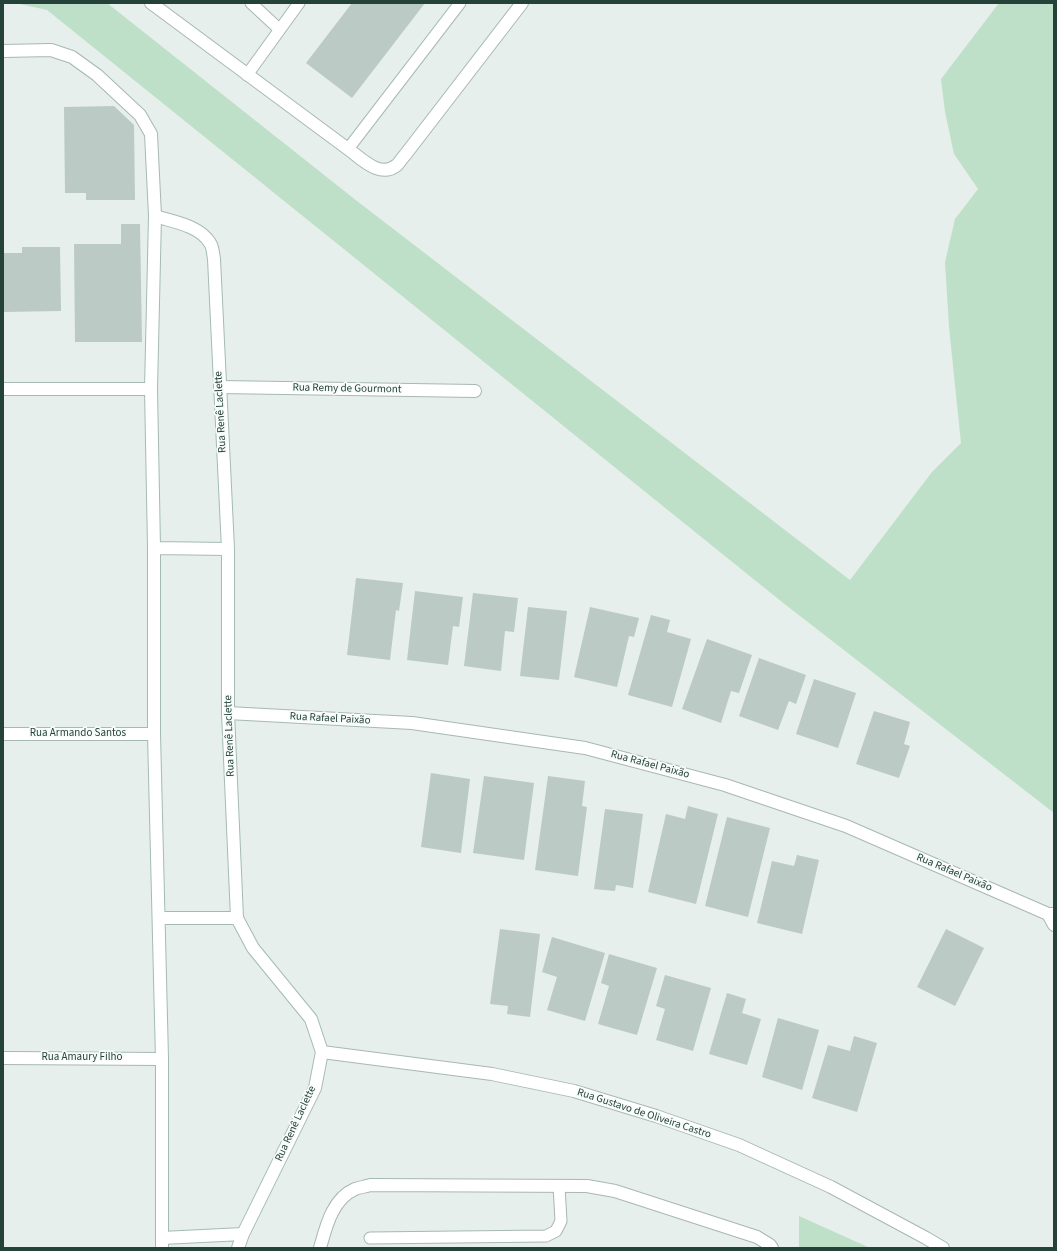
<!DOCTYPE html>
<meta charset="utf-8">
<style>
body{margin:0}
#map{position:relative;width:1057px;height:1251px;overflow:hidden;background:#e6efeb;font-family:"Source Sans 3",sans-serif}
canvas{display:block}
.frame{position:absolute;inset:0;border:4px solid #24423a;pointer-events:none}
</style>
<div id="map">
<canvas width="1057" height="1251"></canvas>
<div class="frame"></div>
</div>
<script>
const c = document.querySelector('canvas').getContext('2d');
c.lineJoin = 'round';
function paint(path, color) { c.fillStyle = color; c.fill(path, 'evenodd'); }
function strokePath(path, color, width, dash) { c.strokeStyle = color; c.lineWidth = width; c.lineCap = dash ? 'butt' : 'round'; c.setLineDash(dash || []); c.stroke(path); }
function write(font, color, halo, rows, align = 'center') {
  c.font = font + ' "Source Sans 3",sans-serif'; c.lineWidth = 3.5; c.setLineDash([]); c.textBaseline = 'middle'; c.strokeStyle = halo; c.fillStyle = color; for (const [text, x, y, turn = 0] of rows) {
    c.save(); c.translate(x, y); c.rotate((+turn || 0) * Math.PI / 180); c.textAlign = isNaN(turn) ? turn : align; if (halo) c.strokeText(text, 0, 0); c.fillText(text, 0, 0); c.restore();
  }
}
paint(new Path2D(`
 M15,3H107L357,201L850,580L932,472L961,443L949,327L945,262L955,219L978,189L954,154L945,112L941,79L999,3H1054V813L782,602L47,10Z
 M799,1216L870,1248H799Z`), '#bfe0c8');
paint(new Path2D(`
 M352,3H425L352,98L306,63Z
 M114,106L134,125L135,200H86V193H65L64,107Z
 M121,224H140L142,342H75L74,244H121Z
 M22,247H60L61,311L3,312V253H22Z
 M356,578L403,583L399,611L396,610L390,660L347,655Z
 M415,591L463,597L459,627L453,626L448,665L407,660Z
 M473,593L518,598L514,632L505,631L501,671L464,666Z
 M528,607L567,611L559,680L520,676Z
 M590,607L639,618L634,637L629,636L617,687L574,677Z
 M651,615L670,620L667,632L691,639L672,707L628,695Z
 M707,639L752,655L739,693L731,691L721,723L682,709Z
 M759,658L806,675L796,704L789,701L778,730L739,716Z
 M814,679L856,693L838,748L796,734Z
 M874,711L910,722L904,744L910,746L899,778L856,764Z
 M431,773L470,779L461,853L421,847Z
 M484,776L534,783L524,860L473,853Z
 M548,776L585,781L582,806L587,807L578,876L535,870Z
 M688,806L718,814L696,904L648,892L666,814L685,819Z
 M605,809L643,814L633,888L616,885L615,891L594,889Z
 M727,817L770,828L748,917L705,906Z
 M797,855L819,860L802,934L757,923L772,861L794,866Z
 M500,929L540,934L530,1017L507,1014L508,1006L490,1004Z
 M946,929L984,948L955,1006L917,987Z
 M552,937L605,953L585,1021L547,1010L557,977L542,972Z
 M609,954L657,968L637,1035L598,1024L609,986L601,983Z
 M665,975L711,988L693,1051L656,1040L665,1009L656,1006Z
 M727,993L746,999L742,1013L761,1019L747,1065L709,1054Z
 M778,1018L819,1030L802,1090L762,1077Z
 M854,1036L877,1043L857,1112L812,1098L828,1045L850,1051Z`), '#bbcac4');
const lane = new Path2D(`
 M251,3L279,29
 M247,75L299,3
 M348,149L460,3
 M370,1238L546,1236L556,1231L561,1221L559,1186`);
const street = new Path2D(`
 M151,3L348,149C362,159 380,179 397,165C400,162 402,158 405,155L522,3
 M3,51L51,50L72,57L97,75L140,115L151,134L155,216
 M220,387L475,391
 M3,389H151
 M228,713L412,723L585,748L725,785L846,826L1048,914H1054
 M3,734H154
 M1048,914L1054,925
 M322,1052L492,1074L574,1091L656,1116L739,1145L831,1187L926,1238L943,1248
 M3,1058L162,1059
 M320,1248C326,1227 332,1199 355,1189C360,1187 365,1187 370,1185L587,1186L615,1191L757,1237L770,1245L772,1248`);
const secondary = new Path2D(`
 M154,548L228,549
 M159,918H237
 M162,1238L243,1234
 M162,1248V1059L154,734V548L151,389L155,216C173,222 199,225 210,243C213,247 213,254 214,259L228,549V713L237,918L253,948L311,1019L322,1052L315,1088L243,1234L238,1248`);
strokePath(lane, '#a8b8b2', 13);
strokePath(street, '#a8b8b2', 14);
strokePath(secondary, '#a4bbb3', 14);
strokePath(lane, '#fff', 11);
strokePath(street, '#fff', 12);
strokePath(secondary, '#fff', 12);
write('11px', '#24423a', '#f7fbf9', [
 ["Rua Remy de Gourmont",347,389,1],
 ["Rua Renê Laclette",221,412,-93],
 ["Rua Rafael Paixão",330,719,3],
 ["Rua Armando Santos",78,734],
 ["Rua Renê Laclette",230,736,-92],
 ["Rua Rafael Paixão",650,765,15],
 ["Rua Rafael Paixão",954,873,23],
 ["Rua Amaury Filho",82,1058],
 ["Rua Gustavo de Oliveira Castro",644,1114,18],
 ["Rua Renê Laclette",296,1124,-65]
]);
</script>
